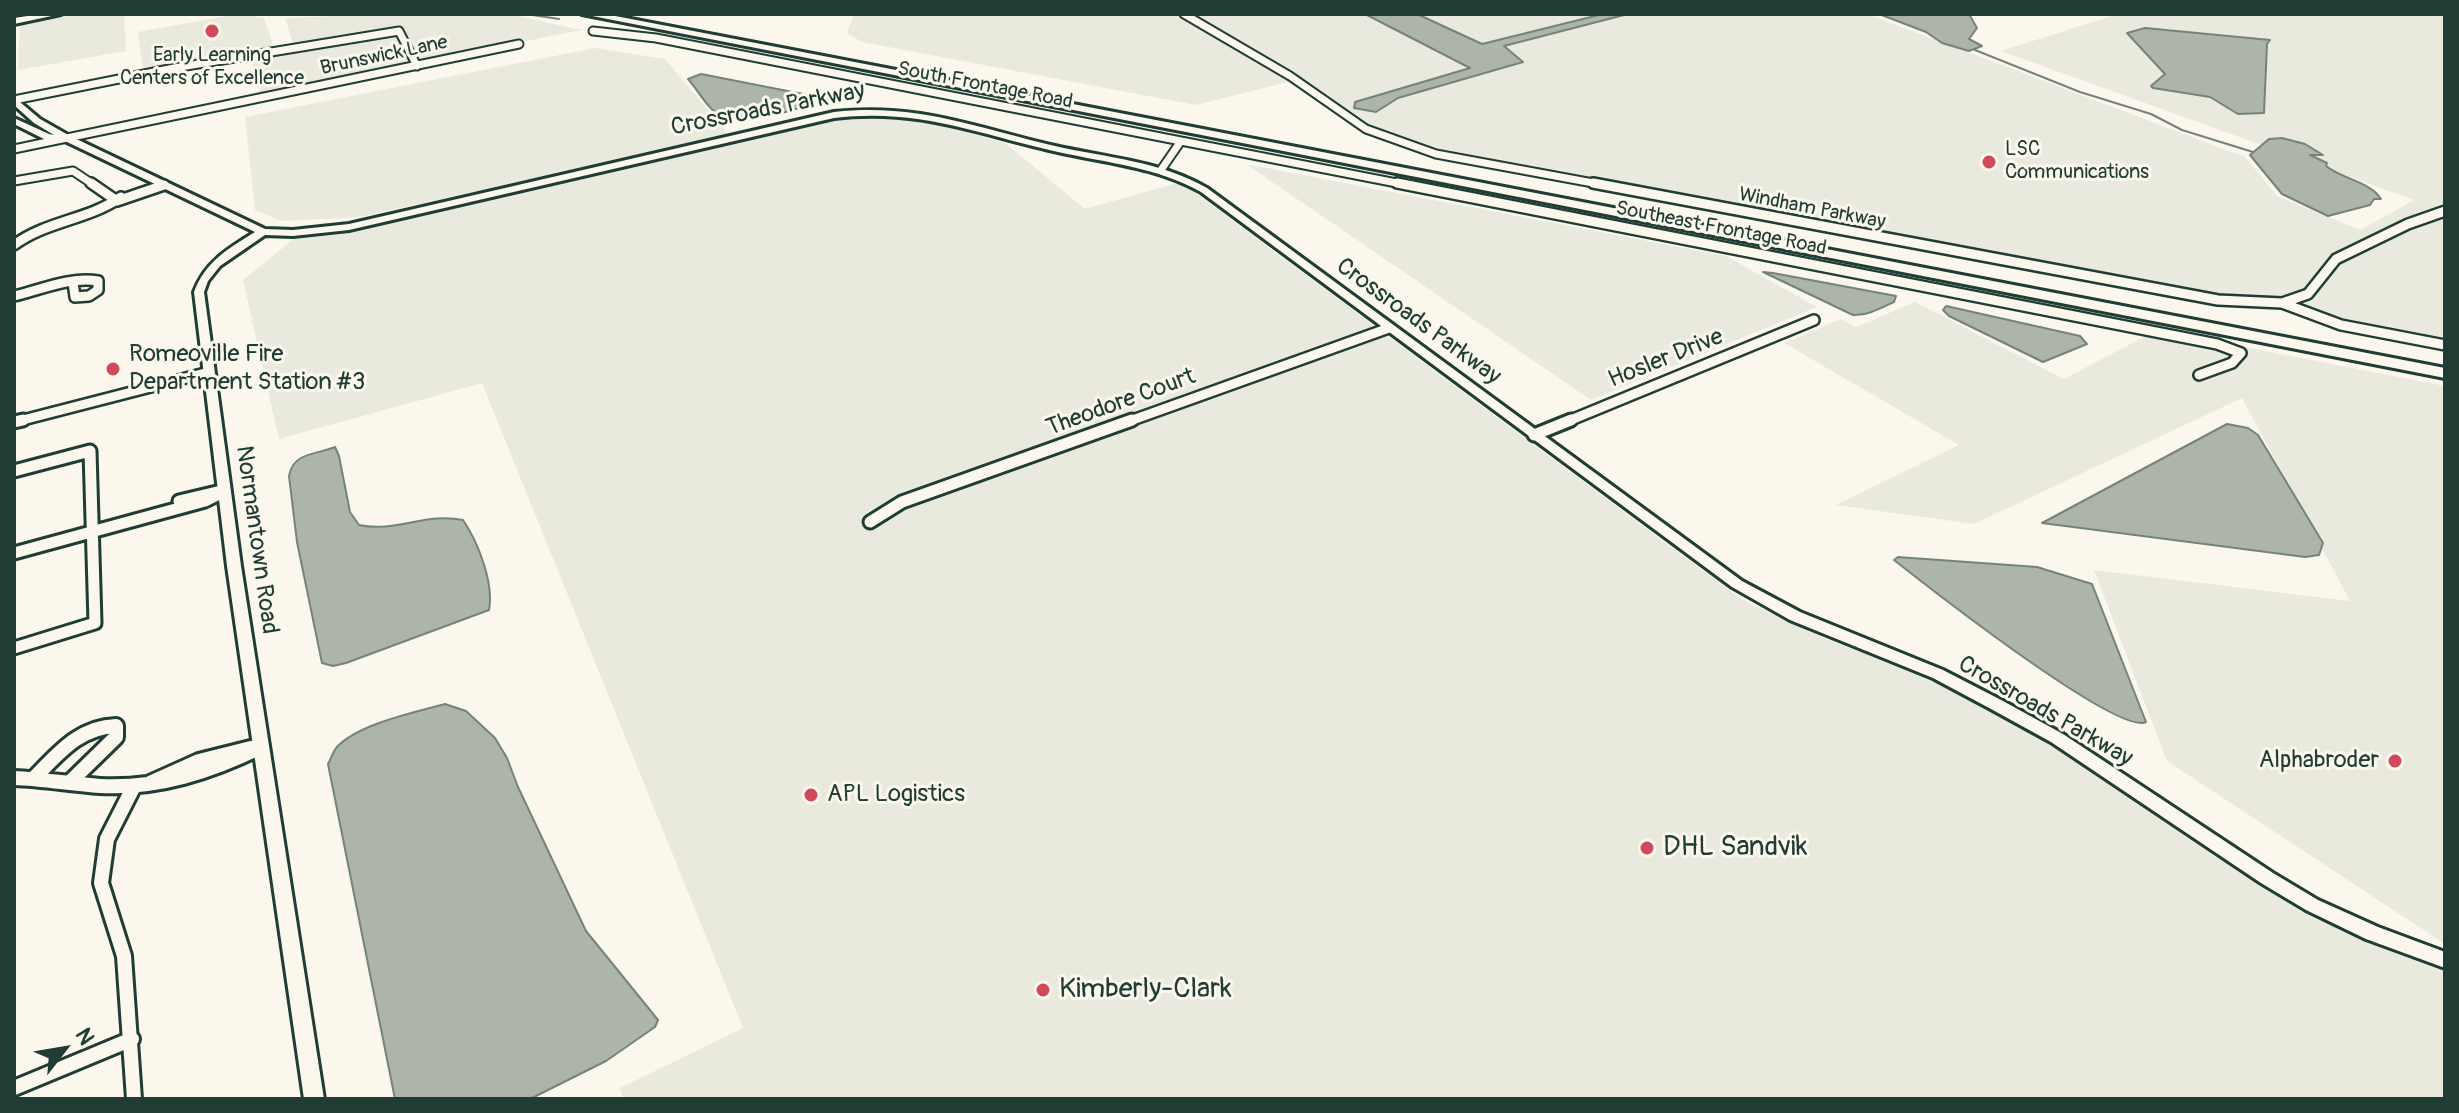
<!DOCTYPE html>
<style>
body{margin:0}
#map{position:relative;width:2459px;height:1113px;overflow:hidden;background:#fbf7ec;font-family:Pangolin,sans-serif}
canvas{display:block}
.frame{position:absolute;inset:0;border:16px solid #1f3d34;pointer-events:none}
.north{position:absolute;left:24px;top:1009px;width:80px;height:80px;-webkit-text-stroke:6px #fbf7ec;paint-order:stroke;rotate:59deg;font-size:22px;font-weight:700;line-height:32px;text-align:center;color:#1f3d34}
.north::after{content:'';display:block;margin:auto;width:28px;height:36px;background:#1f3d34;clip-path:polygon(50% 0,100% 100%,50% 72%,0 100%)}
</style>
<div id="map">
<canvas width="2459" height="1113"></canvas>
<div class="frame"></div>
<div class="north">N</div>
</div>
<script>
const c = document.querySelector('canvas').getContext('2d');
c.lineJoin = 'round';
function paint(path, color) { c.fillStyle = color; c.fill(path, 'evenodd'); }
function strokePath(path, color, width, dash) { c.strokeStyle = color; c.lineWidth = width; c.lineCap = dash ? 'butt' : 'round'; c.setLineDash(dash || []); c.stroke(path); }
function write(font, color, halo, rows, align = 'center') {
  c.font = font + ' Pangolin,sans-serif'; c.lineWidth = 6; c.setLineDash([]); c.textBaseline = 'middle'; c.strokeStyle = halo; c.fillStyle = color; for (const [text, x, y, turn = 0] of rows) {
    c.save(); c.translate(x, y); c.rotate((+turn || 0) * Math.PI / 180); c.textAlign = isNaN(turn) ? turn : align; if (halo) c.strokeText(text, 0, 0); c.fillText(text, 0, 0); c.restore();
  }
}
paint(new Path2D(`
 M55,14H124L126,51L18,70L20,20Z
 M238,14L264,18L275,50L143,71L138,32Z
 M385,14H508L581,30L260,95L251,59L295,50L285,18Z
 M854,14H1177L1243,49L1292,81L1196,105L862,42L847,33Z
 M1190,14H1867L2245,157L2277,196L2360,230L2414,200L2001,51L2118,14H2445V344L2189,291L1433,149L1388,135L1357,119L1290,71Z
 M595,48L665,59L729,135L360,217L281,221L255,210L245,117Z
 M880,115L917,118L1005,143L1085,209L1181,182L1741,599L1826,639L1929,678L2038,736L2308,916L2445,968V1099H623L620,1088L743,1028L482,383L279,439L243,280L295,238L338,235L843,118Z
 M1246,164L1726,256L1817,307L1591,400Z
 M1915,302L2064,379L2157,330L2445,386V944L2167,761L2094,570L2350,601L2242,398L1974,524L1836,505L1959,445L1784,343L1841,319L1856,327Z`), '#eae9de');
const water = new Path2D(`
 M1365,14H1417L1482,44L1603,14H1628L1504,46L1523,62L1398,98L1376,112L1354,108L1355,102L1470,68Z
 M1879,14H1969L1977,28L1969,39L1982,46L1969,51L1942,43L1926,32Z
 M2145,28L2270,40L2267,44L2264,113L2238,114L2210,97L2153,88L2151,86L2165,74L2127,33Z
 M701,74L808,95L815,101C797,111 741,126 722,117C708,110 698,90 688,79Z
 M2282,138L2305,144L2323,155H2310L2327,163L2326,166C2342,179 2371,182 2381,199H2374L2370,205L2328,216L2282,194L2250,155L2269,139Z
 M1763,272L1773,273L1896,296L1894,302C1881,308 1867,316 1853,315Z
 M1946,306L2080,336L2087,344L2043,362L1949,316L1943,310Z
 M2227,424L2248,428L2258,435L2323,543L2319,555L2305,557L2042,523Z
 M335,447L339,456L350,512L359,525C395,533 427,512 463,520C478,542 494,583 489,610L346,663L333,666L322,663L297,542L289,476C293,452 316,455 335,447Z
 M1898,557L2037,567L2092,584L2146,722C2118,736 1927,586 1894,560Z
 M445,704L466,711L495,738L507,758L518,787L586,931L658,1020L655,1027L606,1061L530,1099H395L328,764C331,759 333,751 337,747C358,724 416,712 445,704Z`);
paint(water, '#adb4aa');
strokePath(water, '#74847b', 2);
strokePath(new Path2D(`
 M526,14L559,19
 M1975,50L2080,92L2151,114L2182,130L2253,152`), '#74847b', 2);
const minorFar3 = new Path2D(`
 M1184,14L1290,76L1366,129L1436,154L1604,185
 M593,31L656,38L1181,141
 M14,100L174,68L399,31L417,66
 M14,149L519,44
 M1161,170L1181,141L1407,185
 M14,181L73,171L94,185`);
const minorFar2 = new Path2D(`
 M91,183L117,201L164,185
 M1397,183L2217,344L2241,353L2232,363L2199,375
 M1593,183L2218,300L2282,303L2308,294L2336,259L2408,224L2445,211
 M14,245C46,221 88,220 121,197
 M14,296C40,290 71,276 98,281V290L89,296L75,297L73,282
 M2282,303L2341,325L2445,345
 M15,422L209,372
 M1127,422L1389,328
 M1566,422L1814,320`);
const minorFar1 = new Path2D(`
 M14,422L23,420
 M1534,435L1571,420
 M14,471L90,451L95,623L14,648
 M179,501L217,492
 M870,522L902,502L1132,420
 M14,553L205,501L225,491`);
const minor = new Path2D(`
 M14,778C43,779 71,784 100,786C158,789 210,772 261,747
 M34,778C58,754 79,727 116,726V737L70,782
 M150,783L199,761L251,748
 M134,786L107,839L101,883L124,956L134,1099
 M14,1088L132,1039`);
const tertiary = new Path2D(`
 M14,97L40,119L70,136L265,229L293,230L349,224L834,112C919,103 976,128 1055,146C1108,158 1160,161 1207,188L1742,581L1800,612L1943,670L2003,701L2063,734L2273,873L2318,900L2378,927L2445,952V968L2366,939L2306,910L2261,883L2051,742L1991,709L1933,678L1790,620L1732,587L1201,192C1156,167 1108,163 1058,152C977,134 920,108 834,118L349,230L293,236L265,235L220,266L208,281L204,292L241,566L324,1099H304L227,566L194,292C205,262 229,248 255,232L65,141L44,139L14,124V118L49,134L54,135L34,123L14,105Z`);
const secondary = new Path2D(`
 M41,14H61L14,24V18Z`);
const motorway = new Path2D(`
 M582,14H605L2445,368V378Z`);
strokePath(minorFar3, '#1f3d34', 11);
strokePath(minorFar2, '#1f3d34', 14);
strokePath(minorFar1, '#1f3d34', 17);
strokePath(minor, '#1f3d34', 20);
strokePath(tertiary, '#1f3d34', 6);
strokePath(secondary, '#1f3d34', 6);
strokePath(motorway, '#1f3d34', 6);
strokePath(minorFar3, '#fbf7ec', 7);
strokePath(minorFar2, '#fbf7ec', 9);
strokePath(minorFar1, '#fbf7ec', 11);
strokePath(minor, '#fbf7ec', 14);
paint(tertiary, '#fbf7ec');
paint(secondary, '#fbf7ec');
paint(motorway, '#fbf7ec');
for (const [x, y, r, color] of [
 [212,31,8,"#d1495b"],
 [1989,162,8,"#d1495b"],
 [113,369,8,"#d1495b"],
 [2395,761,8,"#d1495b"],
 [811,795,8,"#d1495b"],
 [1647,848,8,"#d1495b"],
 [1043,990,8,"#d1495b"]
]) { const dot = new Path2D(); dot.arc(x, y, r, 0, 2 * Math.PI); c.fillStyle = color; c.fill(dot); strokePath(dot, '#fbf7ec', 3); }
write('20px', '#1f3d34', '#fbf7ec', [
 ["Early Learning",212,56],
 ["Centers of Excellence",212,79],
 ["LSC",2005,150,"left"],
 ["Communications",2005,173,"left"]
]);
write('20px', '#1f3d34', '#fbf7ec', [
 ["Brunswick Lane",384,56,-12],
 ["South Frontage Road",985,86,11],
 ["Windham Parkway",1812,209,11],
 ["Southeast Frontage Road",1721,229,11]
]);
write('24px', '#1f3d34', '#fbf7ec', [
 ["Crossroads Parkway",768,110,-11],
 ["Crossroads Parkway",1418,322,36],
 ["Hosler Drive",1666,359,-22],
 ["Theodore Court",1121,403,-20],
 ["Normantown Road",256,540,82],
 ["Crossroads Parkway",2045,712,30]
]);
write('24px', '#1f3d34', '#fbf7ec', [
 ["Romeoville Fire",129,355],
 ["Department Station #3",129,383],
 ["Alphabroder",2379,761,"right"],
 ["APL Logistics",827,795]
], 'left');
write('28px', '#1f3d34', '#fbf7ec', [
 ["DHL Sandvik",1663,848],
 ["Kimberly-Clark",1059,990]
], 'left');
</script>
